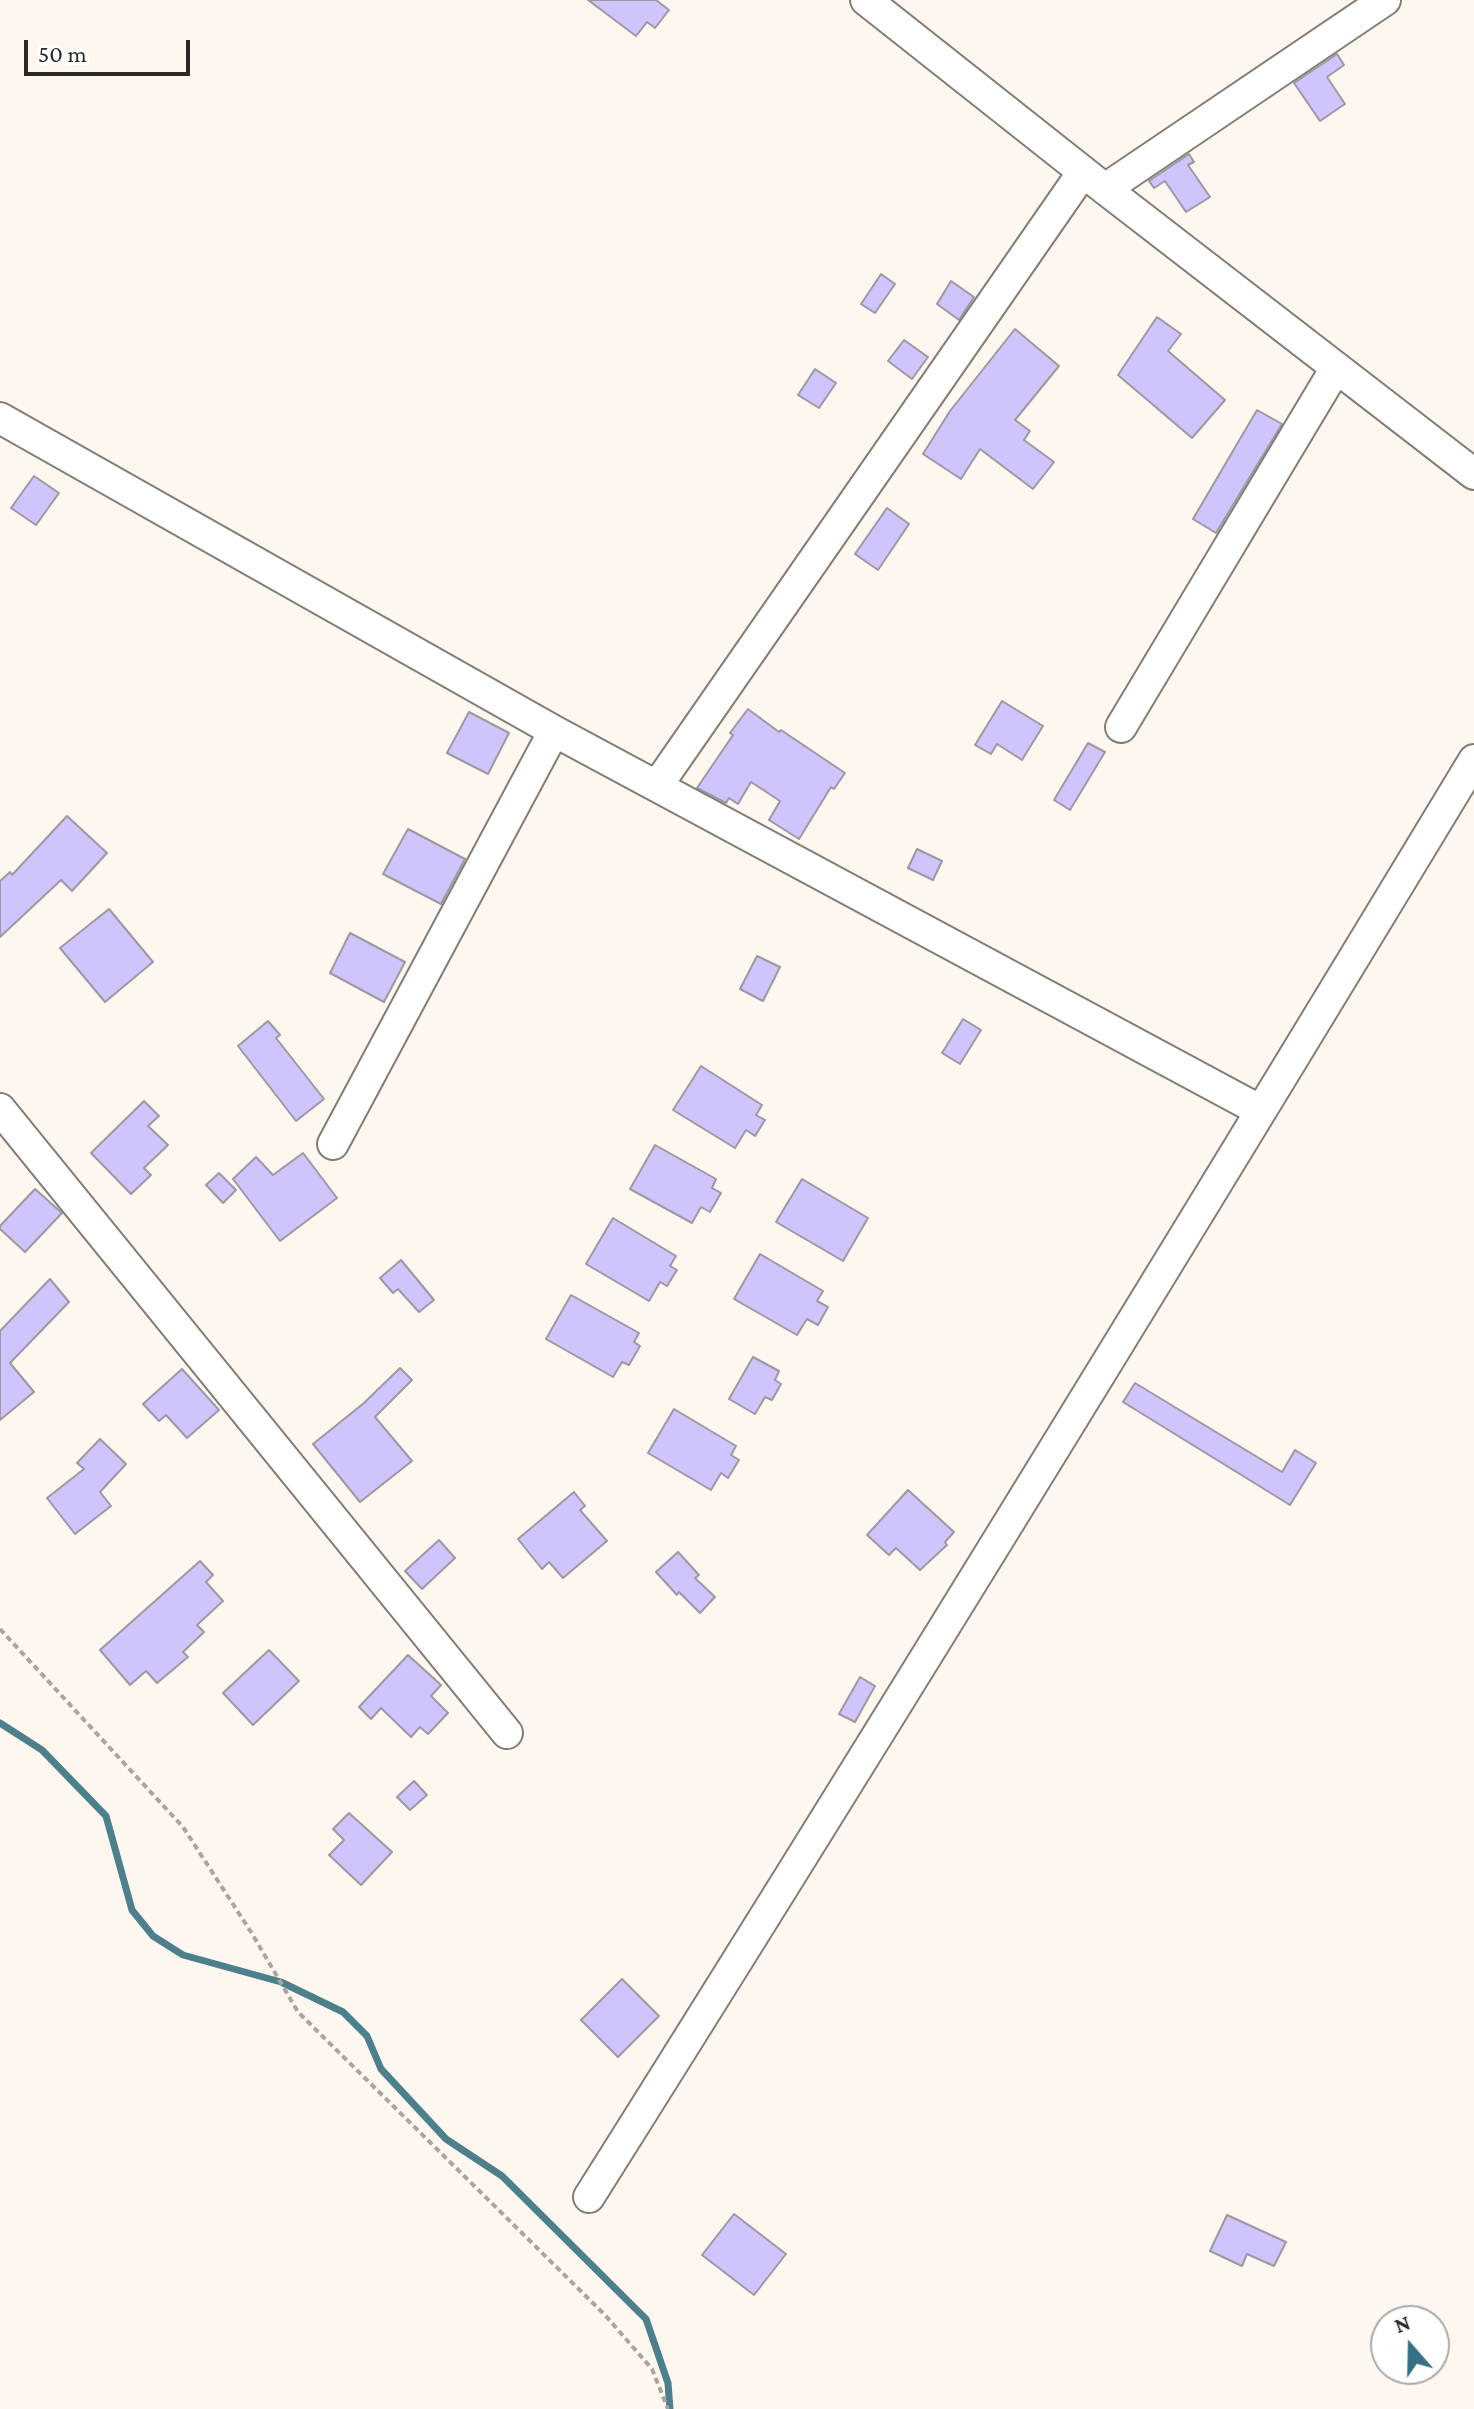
<!DOCTYPE html>
<style>
body{margin:0}
#map{position:relative;width:1474px;height:2409px;overflow:hidden;background:#fef7ef;font-family:"Crimson Pro",serif}
canvas{display:block}
.north{position:absolute;left:1370px;top:2305px;width:80px;height:80px;box-sizing:border-box;background:#fff;border:2px solid #aaa9a8;border-radius:50%;rotate:340deg;font-size:22px;font-weight:700;line-height:32px;text-align:center;color:#2b2825}
.north::after{content:'';display:block;margin:auto;width:28px;height:36px;background:#356f88;clip-path:polygon(50% 0,100% 100%,50% 72%,0 100%)}
.scale{position:absolute;left:24px;top:40px;width:166px;height:36px;box-sizing:border-box;border:4px solid #2b2825;border-top:0;padding-left:10px;font-size:24px;line-height:28px;white-space:nowrap;color:#2b2825;-webkit-text-stroke:6px #fff;paint-order:stroke}
</style>
<div id="map">
<canvas width="1474" height="2409"></canvas>
<div class="north">N</div>
<div class="scale">50 m</div>
</div>
<script>
const c = document.querySelector('canvas').getContext('2d');
c.lineJoin = 'round';
function strokePath(path, color, width, dash) { c.strokeStyle = color; c.lineWidth = width; c.lineCap = dash ? 'butt' : 'round'; c.setLineDash(dash || []); c.stroke(path); }
function paint(path, color) { c.fillStyle = color; c.fill(path, 'evenodd'); }
strokePath(new Path2D(`
 M0,1723L42,1750L106,1816L132,1910L153,1936L183,1955L281,1982L343,2012L367,2036L381,2069L446,2139L502,2176L646,2319L668,2383L670,2409`), '#4d808d', 7);
const building = new Path2D(`
 M588,0H656L669,10L655,28L647,22L636,36Z
 M1337,54L1344,65L1327,77L1345,104L1320,121L1294,83Z
 M1189,154L1194,162L1188,165L1210,197L1186,212L1165,181L1154,188L1149,181Z
 M881,274L895,284L875,313L861,304Z
 M951,281L974,297L959,320L937,304Z
 M1157,317L1181,334L1168,351L1225,400L1192,438L1118,375Z
 M1015,329L1059,366L1015,420L1030,431L1024,440L1054,462L1033,489L980,449L961,479L923,454L950,411Z
 M904,340L928,357L912,379L888,361Z
 M815,369L836,383L819,408L798,395Z
 M1257,410L1282,424L1216,533L1193,519Z
 M34,476L59,493L36,525L11,508Z
 M887,508L909,524L878,570L855,554Z
 M1002,701L1043,726L1022,760L997,744L991,754L975,745Z
 M748,709L779,732L781,730L845,773L834,789L831,787L799,839L769,820L780,801L751,782L738,804L729,798L726,803L697,788L733,735L730,733Z
 M469,712L509,733L488,774L447,753Z
 M1088,743L1105,752L1070,810L1054,800Z
 M67,816L107,853L72,891L61,880L0,937V881L10,872L12,875Z
 M408,829L465,859L441,904L383,874Z
 M917,849L942,861L933,880L908,868Z
 M109,909L153,962L105,1002L60,948Z
 M350,933L405,962L384,1002L330,973Z
 M757,956L780,967L763,1001L740,989Z
 M963,1019L981,1030L960,1064L942,1053Z
 M268,1021L280,1035L276,1038L324,1099L296,1121L238,1046Z
 M701,1066L762,1105L756,1115L765,1120L755,1136L746,1130L735,1148L673,1110Z
 M144,1101L159,1116L148,1126L168,1145L144,1168L151,1175L131,1194L91,1153Z
 M655,1145L716,1179L712,1188L721,1193L710,1212L701,1207L692,1223L630,1189Z
 M303,1153L337,1198L280,1241L233,1179L256,1157L273,1175Z
 M219,1173L236,1190L223,1203L206,1185Z
 M802,1179L868,1218L843,1261L776,1222Z
 M35,1189L62,1213L25,1252L0,1229V1226Z
 M613,1218L676,1256L670,1266L677,1270L667,1286L660,1282L649,1301L586,1264Z
 M760,1254L823,1291L817,1301L828,1307L818,1325L807,1319L797,1335L734,1299Z
 M401,1260L434,1300L419,1312L398,1289L393,1293L380,1278Z
 M50,1279L69,1302L10,1363L34,1392L0,1420V1331Z
 M571,1295L639,1333L634,1342L640,1346L629,1365L622,1362L613,1377L546,1339Z
 M753,1357L779,1371L775,1380L781,1384L772,1400L765,1397L755,1414L729,1399Z
 M400,1368L412,1380L375,1417L412,1461L360,1502L313,1444L364,1403Z
 M182,1369L219,1410L187,1438L166,1415L159,1421L143,1404Z
 M1135,1383L1282,1472L1295,1450L1316,1463L1290,1505L1123,1402Z
 M674,1409L736,1446L731,1455L739,1460L728,1478L721,1473L711,1490L648,1453Z
 M100,1439L126,1464L100,1492L111,1506L75,1534L47,1498L84,1469L77,1463Z
 M908,1490L954,1532L945,1542L947,1545L920,1570L896,1548L889,1555L867,1535Z
 M574,1492L585,1506L580,1510L607,1541L563,1578L549,1562L542,1569L518,1539Z
 M439,1540L455,1558L422,1589L405,1571Z
 M678,1552L699,1575L695,1578L715,1597L700,1613L679,1592L677,1595L656,1572Z
 M200,1561L213,1575L206,1582L223,1601L197,1625L204,1632L183,1652L188,1657L157,1683L146,1671L130,1685L100,1650Z
 M269,1650L299,1681L253,1725L223,1693Z
 M408,1655L441,1685L431,1696L448,1713L428,1734L420,1727L411,1737L381,1708L371,1719L359,1707Z
 M860,1677L875,1686L855,1722L839,1714Z
 M414,1781L427,1795L410,1810L397,1797Z
 M349,1813L392,1852L361,1885L329,1855L344,1840L333,1829Z
 M622,1979L659,2016L618,2057L581,2020Z
 M734,2214L786,2254L754,2295L702,2255Z
 M1227,2215L1286,2242L1274,2266L1247,2254L1242,2266L1210,2251Z`);
paint(building, '#d1c3fc');
strokePath(building, '#9b99a2', 2);
const minor = new Path2D(`
 M866,0L1105,189L1474,474
 M1105,189L1385,0
 M0,418L554,731L1261,1111
 M1121,727L1336,368
 M657,786L1083,172
 M0,1109L507,1733
 M333,1144L554,731
 M589,2197C889,1721 1183,1241 1474,760`);
strokePath(minor, '#837d75', 34);
strokePath(new Path2D(`
 M0,1629L183,1827L251,1932L298,2012L605,2315L652,2369L668,2409`), '#aba59f', 4, [6, 4]);
strokePath(minor, '#fff', 30);
</script>
